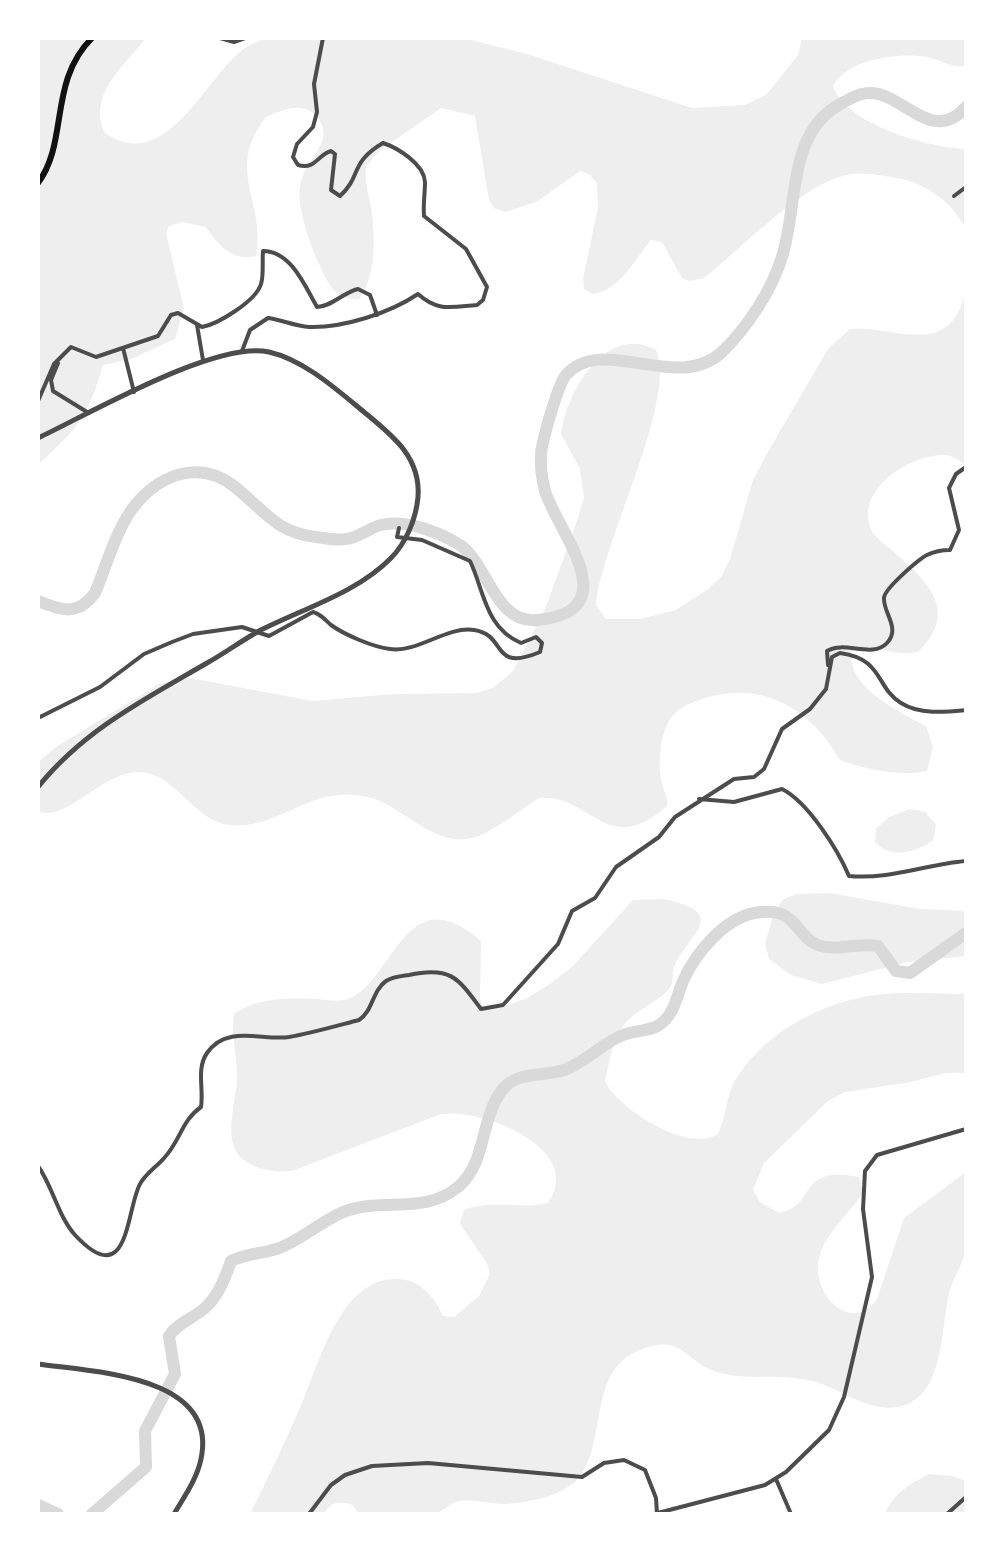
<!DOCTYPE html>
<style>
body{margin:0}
#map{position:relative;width:1004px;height:1552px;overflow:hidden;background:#fff;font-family:Signika,sans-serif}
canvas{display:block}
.frame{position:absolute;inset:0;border:40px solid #fff;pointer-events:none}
</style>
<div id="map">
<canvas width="1004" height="1552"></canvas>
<div class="frame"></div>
</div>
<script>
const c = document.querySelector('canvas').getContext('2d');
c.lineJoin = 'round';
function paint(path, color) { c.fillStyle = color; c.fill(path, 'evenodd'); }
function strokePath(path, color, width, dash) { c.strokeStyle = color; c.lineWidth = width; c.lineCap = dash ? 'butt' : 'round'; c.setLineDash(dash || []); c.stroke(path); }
paint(new Path2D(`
 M38,38H146C124,66 87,95 105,133C167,176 206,75 245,48C251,44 259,41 266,38H463L527,54L692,108L745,105L767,94L798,55L802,38H966L965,66C951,68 941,60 927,57C899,52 847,59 833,86C844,124 930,148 966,149V229C954,205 928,184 901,179C884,176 865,171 847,175C802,184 741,249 704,278L690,281L682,278L662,242L651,240C634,260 620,291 592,294L584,289L583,279L598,207L597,183L589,174L580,171L538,201L505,212L494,208L489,200L475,116L441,108L378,152L366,167C364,184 370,197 372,214C375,240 376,277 359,299C349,300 340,297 332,288C318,269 295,209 300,186C303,169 314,158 321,144C330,127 314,106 295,108C286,108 274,114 266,117C224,170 267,203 256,256C233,262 218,245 206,227L183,222L169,226L166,233L184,308L175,339L131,359L103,365C87,420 78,427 38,465Z
 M966,291V465C960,461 953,456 946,455C912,453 852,490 872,531C876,539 887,546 894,552C928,582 960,611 918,652C895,657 872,643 852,651C845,687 900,712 926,726L933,747L927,771C903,777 863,769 840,760C811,709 763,680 705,698C689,703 676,708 668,723C659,740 658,766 662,784C664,794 669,796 667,806C606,860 591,793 539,798C520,810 501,826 481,835C443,851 414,818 384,803C372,796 353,794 339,795C302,797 269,830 230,825C194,822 176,773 140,772C103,770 65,824 38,811V762L56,747L159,684L190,678L312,701L394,694L477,693L493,688L513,671L531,637L547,604L579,515L584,497L580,469L561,434C566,393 606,322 656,350C678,400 601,543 596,605L606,619H640L676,610L708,589L721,577L730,559L753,480L769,450L828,349L850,329C897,325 949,361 966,291Z
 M910,809L925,812L936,824L933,841C914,852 892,860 875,842L876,829L889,817Z
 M829,893L920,909L966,911V956L908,962L822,984L791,975L769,959L765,944L772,919L782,900L796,894Z
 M663,899C733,913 687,935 674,967C671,975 675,981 669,989C656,1004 632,1011 621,1029C612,1043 609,1064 605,1081C618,1109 689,1154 718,1134C727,1115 726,1093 738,1076C765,1035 811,1009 858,998C893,990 932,994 966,994V1073H945L911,1082L845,1092L828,1101L764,1163L753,1190L760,1202L779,1213C819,1205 795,1165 859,1177L863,1192C849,1216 819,1237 818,1266C816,1299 853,1333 877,1299L904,1218L966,1172C966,1196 970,1224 966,1248C964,1262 954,1276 950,1290C940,1326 946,1398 898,1407C867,1412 840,1388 812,1381C780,1373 746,1382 714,1371C683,1359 682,1333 640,1350C588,1370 607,1437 581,1475C568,1495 528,1503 505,1504C490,1504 475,1499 460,1501C449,1502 444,1512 434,1514C420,1519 376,1514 358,1514L353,1505C338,1500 332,1502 323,1514H250C268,1478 286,1441 302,1403C320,1361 343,1268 406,1280C424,1284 436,1300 443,1316L454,1317L479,1296L490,1274L487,1263L460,1224L464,1210C492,1199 520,1210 548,1203C586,1149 483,1108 441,1114L292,1171C275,1172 261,1171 247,1162C219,1146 237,1103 237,1076C237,1055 231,1035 234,1014C257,998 290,997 317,999C328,1000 337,1002 348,999C393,983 405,874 481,941L480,999L483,1007L500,1008L527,998L547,986L572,967L633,900Z
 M929,1474L952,1476L966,1481V1514H885C893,1493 910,1484 929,1474Z`), '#eee');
strokePath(new Path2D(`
 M38,601C62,611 78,616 95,593C107,565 116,528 136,504C162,473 201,460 235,487C264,510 275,532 316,537C325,538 337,541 346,539C358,538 369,528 381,525C405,519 439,532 460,545C488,564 495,624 537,620C629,611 558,533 545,491C542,479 540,466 541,454C542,441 558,384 566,375C602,333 677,394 722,352C747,328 772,290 782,257C798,208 787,136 837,106C847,100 860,92 872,93C904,95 933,145 966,107
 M38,1505L58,1514
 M92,1514L146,1467L145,1431L175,1374L169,1336C179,1321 196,1318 208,1305C219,1294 226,1276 231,1261C250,1252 266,1254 282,1247C303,1238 321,1222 341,1213C380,1196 423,1216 458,1187C489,1162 479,1111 507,1085C520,1072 547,1076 564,1070C586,1062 602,1043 623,1035C635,1030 649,1032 659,1025C676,1013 676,996 684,979C696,953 724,919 754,913C798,905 794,936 818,945C836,952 858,942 878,946L896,971L910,973L966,933`), '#d9d9d9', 12);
strokePath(new Path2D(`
 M220,38L234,42L245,38
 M954,196L966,187
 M197,325L203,360
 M123,348L134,392
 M242,351L250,330L268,318C282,320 295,326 309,327C343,328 390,313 418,294C438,312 451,307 477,305L483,300L487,287L466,249L424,216C423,205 425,193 425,182C424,164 398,148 383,143C349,163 362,176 340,196L331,190L335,154L331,151C317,155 316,170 298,165L293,157L297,144L313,127L317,112L314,84L323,38
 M58,363L51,380L53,391L87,412
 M38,401L54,364L71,347L96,357L158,336L171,315L178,313L202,327C218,324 256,301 261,284C264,275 262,261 263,251C291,251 305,286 317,307C331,307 344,292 358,289L370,295L377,315
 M828,665L827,651C845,640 872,659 887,643C901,628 883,613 884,598C884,589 919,559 927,555C935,551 942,550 950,550L959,530L949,488L956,474L966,467
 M38,718L100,687L144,654L172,642L193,634L242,627L269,636L313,612C321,614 324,619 331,625C345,635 373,647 390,649C418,653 446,626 474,630C508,635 490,673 540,652L542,643L536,637L521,643C485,628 484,590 470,561L422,540L397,537L399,528
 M699,799L734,802L782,789C808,802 838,850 849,876C890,880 927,864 966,861
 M38,1166C53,1187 58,1216 75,1235C128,1292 126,1214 139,1186C145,1173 156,1168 165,1157C180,1141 182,1120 201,1107C204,1089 196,1069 207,1053C227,1024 262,1041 289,1037C312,1033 336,1026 359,1020C373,1011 372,991 386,981C392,977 402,976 409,975C451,966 458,978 481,1009L503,1005L558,944L572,911L595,898L616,867L659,837L675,817L734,779L754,777L764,769L782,729L810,709L826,689L832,657L840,653C884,659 875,687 901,703C920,715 946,712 966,710
 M776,1479L791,1514
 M309,1514L331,1485L345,1475L372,1466L428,1463L582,1477L604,1463L624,1460L645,1470L656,1498L657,1514
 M654,1514L765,1485L786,1472L829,1430L844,1397L872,1277L863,1209L865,1171L877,1155L966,1129
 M947,1514L966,1497`), '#4c4c4c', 4);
strokePath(new Path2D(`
 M38,438C89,414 216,340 269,352C304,360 336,389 364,412C392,435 421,457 418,497C416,519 406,543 391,558C357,593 302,609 259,631C241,641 225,653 207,663C145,699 84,730 38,787
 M38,1364C93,1372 219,1375 201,1459C197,1479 184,1497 174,1514`), '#4c4c4c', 5);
strokePath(new Path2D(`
 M38,183C69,141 48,82 92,38`), '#111', 6);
</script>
